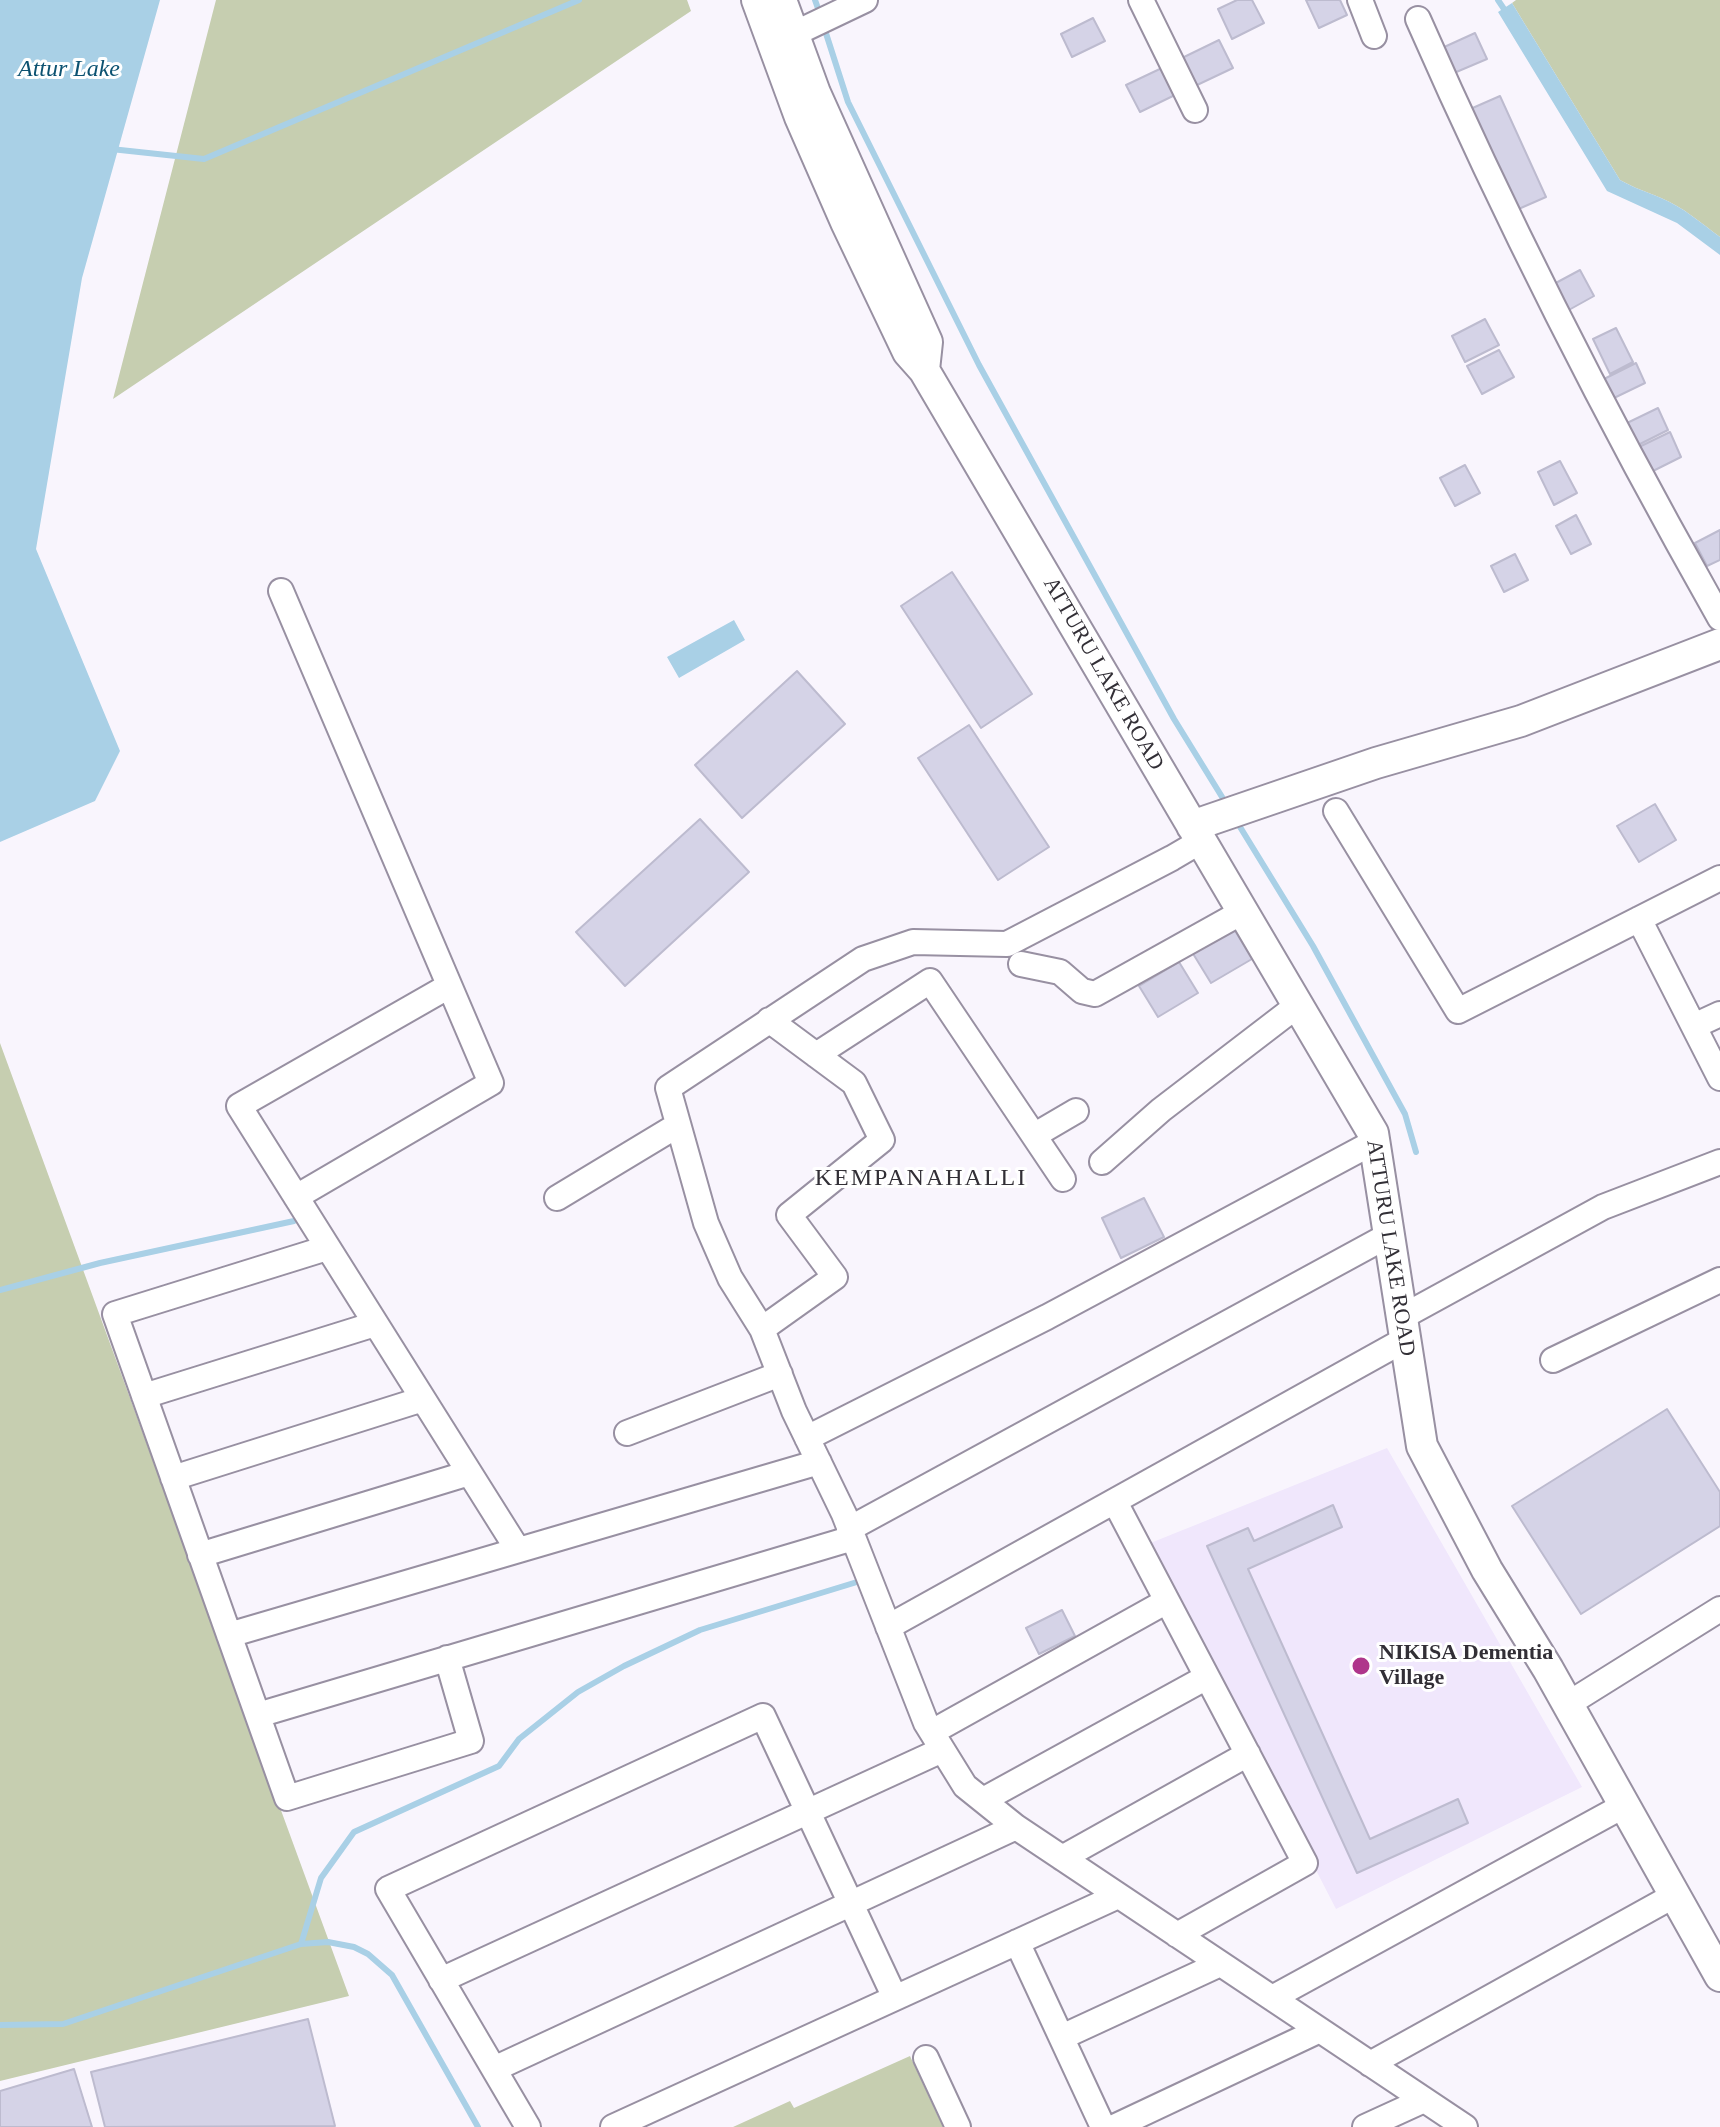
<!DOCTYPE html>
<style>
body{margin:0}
canvas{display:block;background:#f9f5fd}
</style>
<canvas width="1720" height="2127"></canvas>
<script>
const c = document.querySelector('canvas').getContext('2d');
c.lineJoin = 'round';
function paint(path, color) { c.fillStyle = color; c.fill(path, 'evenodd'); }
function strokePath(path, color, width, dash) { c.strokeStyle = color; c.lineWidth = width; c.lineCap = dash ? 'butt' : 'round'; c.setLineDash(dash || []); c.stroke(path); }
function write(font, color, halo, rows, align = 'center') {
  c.font = font + ' Georgia,serif'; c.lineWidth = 6; c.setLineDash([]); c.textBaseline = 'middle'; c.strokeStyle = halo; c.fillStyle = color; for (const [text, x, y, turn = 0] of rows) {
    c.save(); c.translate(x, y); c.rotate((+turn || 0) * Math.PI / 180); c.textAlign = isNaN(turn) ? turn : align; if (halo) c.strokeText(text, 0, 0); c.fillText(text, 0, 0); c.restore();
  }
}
paint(new Path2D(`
 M1387,1448L1582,1787L1336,1909L1148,1544Z`), '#f0e7fc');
paint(new Path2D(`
 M216,0H687L691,11L113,399Z
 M1516,0H1720V237C1701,223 1683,207 1661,198C1647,192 1634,188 1620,180L1512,3Z
 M0,1043L349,1996L0,2081Z
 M910,2056L943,2127H733L790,2101L794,2108Z`), '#c6ceb0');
paint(new Path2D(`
 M0,0H160L82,278L36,549L120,751L95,801L0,842Z
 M1512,3L1620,180C1634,188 1647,192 1661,198C1683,207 1701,223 1720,237V255L1677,223L1607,191L1498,12Z
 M734,620L745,640L679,678L667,657Z`), '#a9d0e6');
strokePath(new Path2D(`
 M815,0L820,14
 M1498,0L1506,12
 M823,24L848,102L979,365L1174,719L1227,805
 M111,149L204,159L579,0
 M1237,822L1313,946L1405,1114L1416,1152
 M0,1290L100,1263L294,1221
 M301,1944L328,1942L354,1947L368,1954L392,1975L478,2127
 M0,2025L63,2024L301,1944L321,1878L354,1832L499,1766L519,1739L578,1692L624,1666L700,1630L857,1582`), '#a9d0e6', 6);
const building = new Path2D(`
 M1237,0H1252L1264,23L1232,39L1218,9Z
 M1306,0H1340L1347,15L1319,28Z
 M1093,18L1105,41L1072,57L1061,34Z
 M1475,33L1487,59L1454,73L1442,48Z
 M1219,40L1233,68L1195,86L1182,58Z
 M1164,67L1177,94L1140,112L1126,85Z
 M1500,96L1546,197L1514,211L1468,110Z
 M1580,270L1594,296L1567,311L1552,285Z
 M1485,319L1499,345L1465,362L1452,336Z
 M1616,328L1633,362L1610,374L1593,339Z
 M1499,350L1514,377L1482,394L1467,366Z
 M1636,363L1645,383L1614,398L1604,379Z
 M1658,408L1668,430L1636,446L1625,424Z
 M1670,432L1681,457L1649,473L1637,448Z
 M1560,461L1577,493L1554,505L1538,472Z
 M1465,465L1480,493L1455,506L1440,478Z
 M1576,515L1591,544L1571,554L1556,526Z
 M1720,530V560L1707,566L1695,543Z
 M1515,554L1528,580L1504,592L1491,566Z
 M952,572L1032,694L981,728L901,606Z
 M797,671L845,724L742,818L695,765Z
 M969,725L1049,847L998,880L918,758Z
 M1655,804L1676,840L1639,862L1617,826Z
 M700,819L749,872L625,986L576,932Z
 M1233,927L1252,959L1211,983L1192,952Z
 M1179,962L1198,993L1158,1017L1139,986Z
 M1144,1198L1164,1237L1121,1258L1102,1218Z
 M1667,1409L1720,1492V1526L1581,1614L1512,1506Z
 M1333,1505L1342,1527L1248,1569L1370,1839L1458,1799L1468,1823L1357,1873L1207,1546L1248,1528L1254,1541Z
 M1062,1610L1075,1636L1039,1654L1026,1628Z
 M308,2019L335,2126L105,2127L91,2072Z
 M74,2069L92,2127H0V2091Z`);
paint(building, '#d5d3e7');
strokePath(building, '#bdbbcf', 2);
const minor = new Path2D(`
 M1141,0L1195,110
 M1360,0L1374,36
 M1418,19C1508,224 1610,424 1720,618
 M777,42L865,0
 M281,591L491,1083L296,1197
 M1336,811L1458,1011L1720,878
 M1201,841L1172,858L1007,944L913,942L863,959L668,1088L706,1223L730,1278L762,1329L794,1411L844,1514L926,1723L965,1786L1016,1827L1465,2127
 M1639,919L1720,1078
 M1021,964L1060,972L1082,991L1095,994L1235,916
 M449,986L239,1106L518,1550
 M1694,1026L1720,1014
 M816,1055L930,981L1063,1179
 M1035,1135L1076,1111
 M1102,1162L1161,1110L1298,1005
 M557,1198L678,1125
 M327,1248L115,1314L287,1798L471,1741L447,1658
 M1402,1317L1603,1207L1720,1162
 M762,1329L835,1277L789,1215L882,1140L854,1083L769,1020
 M1553,1360L1720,1280
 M144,1396L375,1324
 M627,1433L780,1374
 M807,1438L1047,1317L1374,1142
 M173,1478L423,1399
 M1115,1502L1305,1863L1177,1935
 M849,1529L1389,1235
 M200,1555L469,1473
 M888,1627L1406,1339
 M229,1635L819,1462
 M1568,1704L1720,1609
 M258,1715L853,1538
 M932,1732L1167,1601
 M983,1800L1207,1677
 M1062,1858L1248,1754
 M1017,1942L1103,2127
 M441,1980L942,1750
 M1272,1998L1625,1805
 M1062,2037L1220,1964
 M926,2058L958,2127
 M1370,2064L1675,1895
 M494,2069L1016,1827
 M528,2127L388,1889L763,1716L895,1998
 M613,2127L1118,1896
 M1114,2127L1320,2030
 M1365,2127L1424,2100`);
const tertiary = new Path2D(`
 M757,0L800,117L846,222L908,352L924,370L1373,1133L1422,1446L1487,1570L1548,1669L1720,1976
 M781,0L815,93L927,342L924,370
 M1192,826L1376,763L1521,721L1720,644`);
strokePath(minor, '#9890a2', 28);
strokePath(tertiary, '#9890a2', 34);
strokePath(minor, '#fff', 24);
strokePath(tertiary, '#fff', 30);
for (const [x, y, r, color] of [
 [1361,1666,10,"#af368b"]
]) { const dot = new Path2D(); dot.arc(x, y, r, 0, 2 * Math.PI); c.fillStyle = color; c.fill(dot); strokePath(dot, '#fff', 3); }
write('22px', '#322f36', '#fff', [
 ["ATTURU LAKE ROAD",1103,674,60],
 ["ATTURU LAKE ROAD",1390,1248,81]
]);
write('bold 22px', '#322f36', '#fff', [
 ["NIKISA Dementia",1379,1653],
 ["Village",1379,1678]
], 'left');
write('italic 24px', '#0c5271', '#fff', [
 ["Attur Lake",69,70]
]);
c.letterSpacing = '2px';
write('24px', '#322f36', '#fff', [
 ["KEMPANAHALLI",921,1179]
]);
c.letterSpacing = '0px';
</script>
